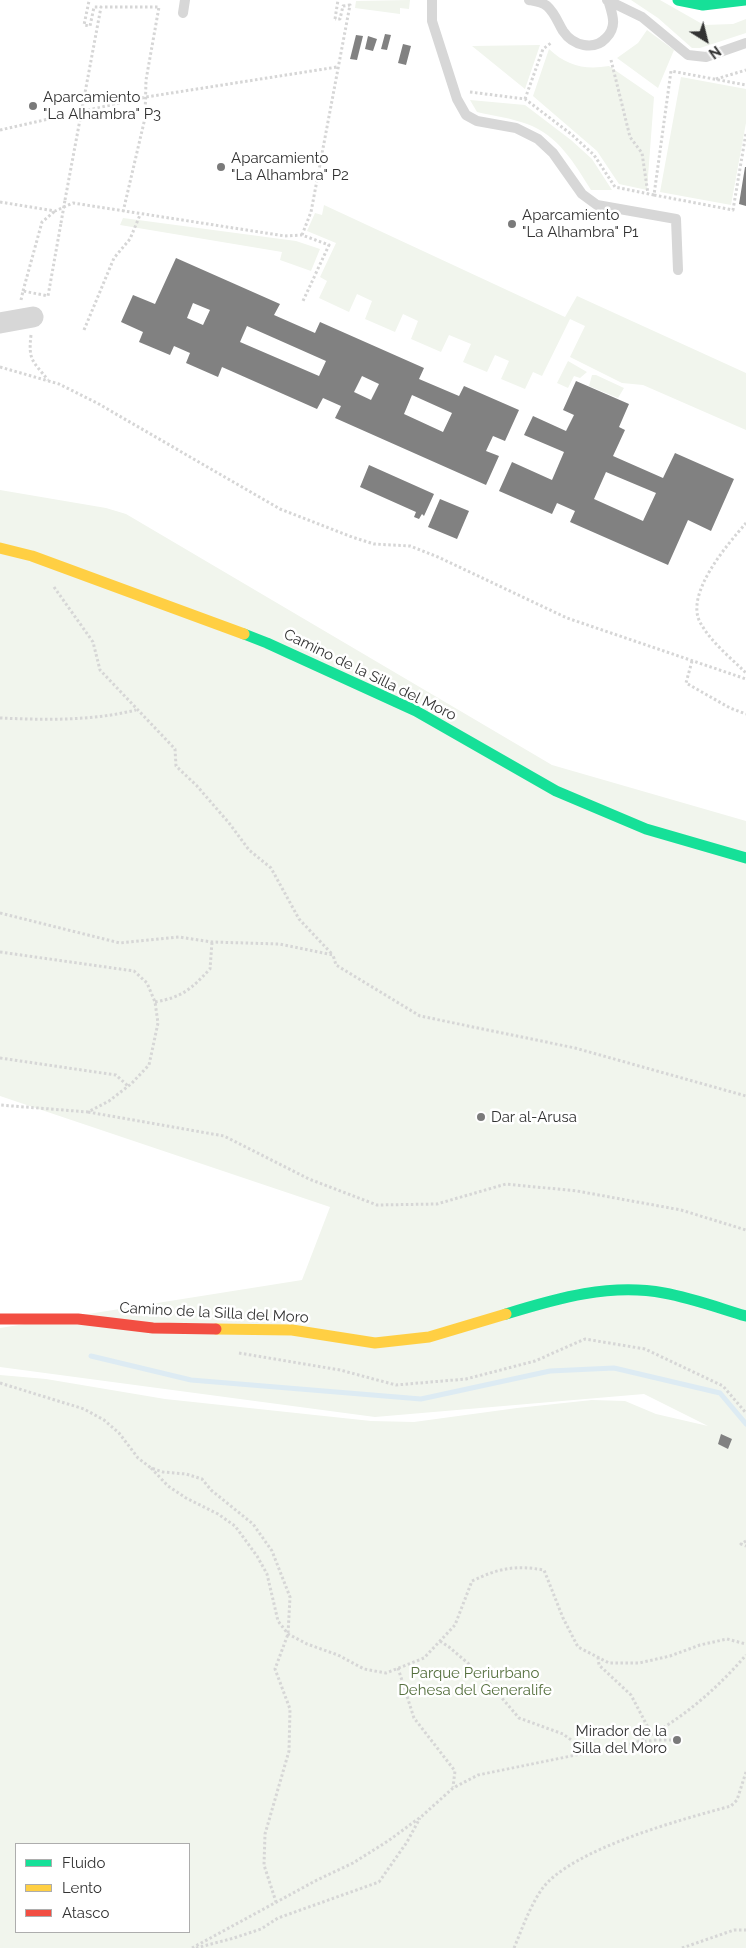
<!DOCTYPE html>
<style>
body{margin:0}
#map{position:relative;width:746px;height:1948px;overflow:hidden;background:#fff;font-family:Raleway,sans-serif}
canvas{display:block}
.legend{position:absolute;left:15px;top:1843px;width:175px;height:90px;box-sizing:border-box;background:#fff;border:1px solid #adadad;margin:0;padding:6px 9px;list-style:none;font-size:15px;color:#333}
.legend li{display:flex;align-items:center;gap:10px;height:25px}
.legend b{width:25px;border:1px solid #adadad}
.north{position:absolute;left:681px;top:15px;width:50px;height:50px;-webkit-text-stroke:4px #fff;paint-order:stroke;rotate:144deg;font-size:14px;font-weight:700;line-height:20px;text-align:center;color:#333}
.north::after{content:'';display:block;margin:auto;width:18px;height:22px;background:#333;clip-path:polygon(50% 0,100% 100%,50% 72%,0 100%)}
</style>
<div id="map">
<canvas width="746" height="1948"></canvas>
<ul class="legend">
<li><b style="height:6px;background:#16e098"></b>Fluido</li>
<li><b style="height:6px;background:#ffcf43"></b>Lento</li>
<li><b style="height:6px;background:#f24e42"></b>Atasco</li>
</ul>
<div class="north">N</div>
</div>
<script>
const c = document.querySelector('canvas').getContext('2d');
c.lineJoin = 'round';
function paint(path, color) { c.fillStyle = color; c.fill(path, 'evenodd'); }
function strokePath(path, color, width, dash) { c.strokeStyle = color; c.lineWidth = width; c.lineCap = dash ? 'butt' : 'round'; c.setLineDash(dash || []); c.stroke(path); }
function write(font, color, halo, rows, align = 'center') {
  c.font = font + ' Raleway,sans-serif'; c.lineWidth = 5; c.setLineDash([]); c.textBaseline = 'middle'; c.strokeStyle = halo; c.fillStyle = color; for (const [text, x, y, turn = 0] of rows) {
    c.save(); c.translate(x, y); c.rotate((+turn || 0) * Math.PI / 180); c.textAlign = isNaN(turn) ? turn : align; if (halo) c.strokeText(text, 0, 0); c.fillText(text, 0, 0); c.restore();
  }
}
paint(new Path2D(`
 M410,0L409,9L400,8V14L355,8L356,1Z
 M631,0H660L704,25L733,24L746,19V33L700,48H692L658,18Z
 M647,30L674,50L658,88L617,58L638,43Z
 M540,45L525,89L472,46Z
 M549,49C567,66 585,70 609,66L654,97L647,190L619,184L597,151L533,96Z
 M681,77L746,89V123L731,205L660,192Z
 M470,100L525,105L571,140L592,159L612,190H591C575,164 558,135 527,124C511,118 494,116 477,112Z
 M324,205L565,317L577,296L746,373V430L643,385L622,383L570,357L585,326L570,319L542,376L533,372L525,389L501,379L509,361L495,355L487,372L463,362L471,344L449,335L441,352L411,339L418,321L403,314L395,332L365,319L372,301L357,294L349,312L319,298L327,281L320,277L336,243L307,231L315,213L322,215Z
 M123,218L296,241L320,249L311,271L280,260L282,252L120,225Z
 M568,361L587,372L580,378L574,376L568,388L557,383Z
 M592,375H596L624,388L618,398L589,386Z
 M0,490L106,508L126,514L552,765L746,821V1948H0V1375L46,1379L165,1399L371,1421L414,1422L517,1408L592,1400L625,1401L656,1414L708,1426L644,1394L375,1417L0,1367V1328L302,1280L330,1207L0,1096ZM16,1844H189V1932H16Z`), '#f1f5ed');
strokePath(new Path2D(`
 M91,1356L191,1380L421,1399L550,1371L614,1368L720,1393L746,1424`), '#ddebf3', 5);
paint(new Path2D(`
 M385,34L391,35L387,50L381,49Z
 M356,35L363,36L357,60L350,59Z
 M368,36L377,39L373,51L365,49Z
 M403,44L411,46L406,65L398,63Z
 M745,167H746V206L739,204Z
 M176,258L280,304L274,315L315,333L320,322L424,368L419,379L459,396L464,386L519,410L505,441L493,436L486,451L499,456L486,485L335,418L341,406L323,398L317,409L222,367L218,377L186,363L190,353L174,346L170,355L139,342L143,332L121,322L133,295L155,304ZM193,303L210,310L203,325L187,318ZM247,326L326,361L319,376L240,342ZM362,376L379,384L371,400L354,392ZM412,395L452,413L443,432L404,414Z
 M576,381L629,404L619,427L625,430L613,456L663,478L675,453L734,479L711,531L688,520L668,565L570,522L575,511L557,503L552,514L499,491L512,462L552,480L564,452L524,435L533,416L566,431L574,415L563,410ZM606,472L656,493L643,521L594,499Z
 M369,465L434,494L424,516L422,514L419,519L414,517L416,512L360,487Z
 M440,499L469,511L457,539L428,527Z
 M721,1434L732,1439L728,1449L718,1444Z`), '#818181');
strokePath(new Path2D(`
 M105,7H159L146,80L145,118L123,212
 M335,19L338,0
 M611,60L630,137L642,153L648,194
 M716,79L746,70
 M470,92L525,99L571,134L594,155L615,187L654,195L671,71L746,85
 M525,99L543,49L551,43
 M0,130L146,97L337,67
 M654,195L733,210L746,133
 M65,200L101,7H94L90,26L84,25L89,1
 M0,202L55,211L73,203L285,236L302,235L329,245L303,301
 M302,235L311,212L350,5L343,6L340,19H335
 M23,291L42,222L55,211
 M21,300L23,291L48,296L61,223
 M84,330L114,258L130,239L140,215
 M31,335C28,361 33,361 48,380
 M0,367L59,384L97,403L280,509L352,537L374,544L410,546L438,557L567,618L746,679
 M746,523C728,544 683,595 701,624C712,643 731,658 746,673
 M54,587L93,642L100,670L175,749L176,766L197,786L229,823L249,850L271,868L299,919L332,954
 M692,661L686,683L730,708L746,714
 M0,718C45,720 92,721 136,710
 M0,913L120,943L179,937L212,942L279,944L333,955L336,965L420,1016L575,1048L746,1096
 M0,952L134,971L147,983L155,1002L158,1023L149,1065L131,1084L109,1101L88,1112L0,1105
 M155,1002C183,997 191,989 210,969L212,942
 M0,1058L116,1075L128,1086
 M88,1112L224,1136L309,1179L377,1205L437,1204L506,1184L577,1191L681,1210L746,1230
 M239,1353L340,1370L396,1385L466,1379L535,1361L585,1339L645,1349L723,1386L746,1413
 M0,1383L84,1409L104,1420L119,1433L138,1458L151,1468L163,1472L186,1474L202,1479L211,1490L253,1524L272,1551L290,1597L288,1634L275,1669L290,1709L289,1751L265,1834L264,1865L276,1902
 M151,1468L168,1486L186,1498L218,1514L235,1526L257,1556L267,1574L278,1621L288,1634L307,1644L338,1655L364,1669L386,1673L424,1658L455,1625L472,1581C499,1568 515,1565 544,1570L563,1618L578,1647L609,1663H639L670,1656L700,1645L727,1639L746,1644
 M746,1541L741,1544L746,1546
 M440,1641L449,1647L484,1677L519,1718L563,1734L589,1753
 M598,1657L599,1665L631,1695L652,1735
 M398,1668L414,1718L455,1771L453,1787
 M637,1742C679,1722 716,1690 746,1655
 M192,1948L317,1880L353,1863L388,1841L422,1816L453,1788L478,1775L635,1743L656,1740H677
 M196,1948L234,1938L261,1929L278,1918L379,1882L407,1842L420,1818
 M514,1948C522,1929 530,1906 542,1889C571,1849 683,1819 731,1806L737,1800L746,1772
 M682,1948L734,1930H746`), '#d6d6d6', 3, [2.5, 2.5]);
strokePath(new Path2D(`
 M432,0V21L457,99L466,115L477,121L516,128L538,139L553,153L582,194L597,205L676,219L678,270
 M529,0C534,1 542,2 547,6C555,13 558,23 563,31C573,46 594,51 606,38C617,27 613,16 609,3
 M607,0L642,17L688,55L706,57L746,43
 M183,13L185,0`), '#d7d7d7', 10);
strokePath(new Path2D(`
 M0,323L33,317`), '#d7d7d7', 21);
strokePath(new Path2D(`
 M678,0L703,5L745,0
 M244,634L267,643L416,711L556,791L646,829L746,858
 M506,1314C558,1298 610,1283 664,1293C692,1298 719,1308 746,1316`), '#16e098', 11);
strokePath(new Path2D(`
 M0,548L32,556L244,634
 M216,1329L292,1330L375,1343L429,1337L506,1314`), '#ffcf43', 11);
strokePath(new Path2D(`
 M0,1319H78L153,1328L216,1329`), '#f24e42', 11);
strokePath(new Path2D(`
 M61,223L65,200`), '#d6d6d6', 3, [2.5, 2.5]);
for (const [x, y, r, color] of [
 [33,106,5,"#7a7a7a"],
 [221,167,5,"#7a7a7a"],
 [512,224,5,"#7a7a7a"],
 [481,1117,5,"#7a7a7a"],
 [677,1740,5,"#7a7a7a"]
]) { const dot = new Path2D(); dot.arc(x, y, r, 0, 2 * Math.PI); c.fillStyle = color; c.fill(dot); strokePath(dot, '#fff', 2); }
write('15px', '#333', '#fff', [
 ["Aparcamiento",43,97],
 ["\"La Alhambra\" P3",43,114],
 ["Aparcamiento",231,158],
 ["\"La Alhambra\" P2",231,175],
 ["Aparcamiento",522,215],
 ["\"La Alhambra\" P1",522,232],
 ["Dar al-Arusa",491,1117],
 ["Mirador de la",667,1731,"right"],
 ["Silla del Moro",667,1748,"right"]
], 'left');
write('15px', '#333', '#fff', [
 ["Camino de la Silla del Moro",370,675,26],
 ["Camino de la Silla del Moro",214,1313,3]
]);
write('15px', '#56703f', '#fff', [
 ["Parque Periurbano",475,1673],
 ["Dehesa del Generalife",475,1690]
]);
</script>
